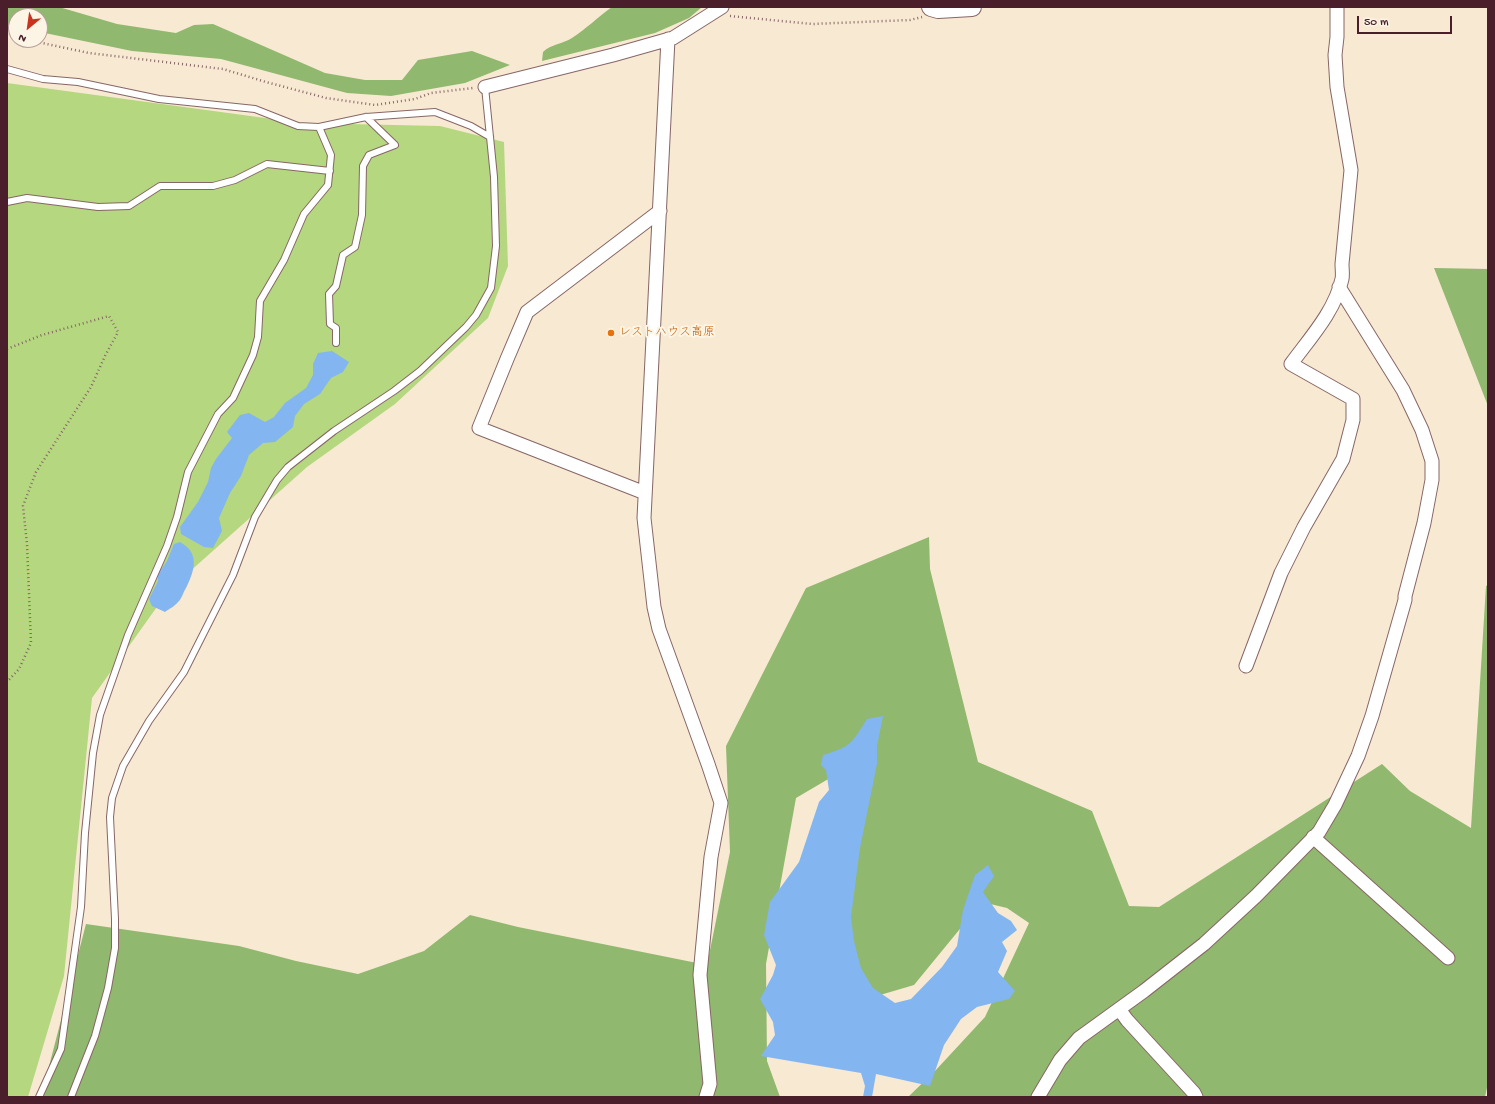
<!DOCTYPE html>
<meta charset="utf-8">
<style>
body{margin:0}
#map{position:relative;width:1495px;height:1104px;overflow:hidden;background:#f8e9d3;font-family:"Gochi Hand",sans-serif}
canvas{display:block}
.frame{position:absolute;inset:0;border:8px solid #4a1f2b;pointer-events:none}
.north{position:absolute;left:8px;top:8px;width:40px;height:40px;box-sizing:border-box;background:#fcf5e5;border:1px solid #b59f9b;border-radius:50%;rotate:209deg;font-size:11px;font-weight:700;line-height:16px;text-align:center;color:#4a1f2b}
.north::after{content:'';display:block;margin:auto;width:14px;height:18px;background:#c8321e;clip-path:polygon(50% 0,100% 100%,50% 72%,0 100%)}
.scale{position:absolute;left:1357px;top:16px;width:95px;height:18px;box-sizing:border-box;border:2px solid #4a1f2b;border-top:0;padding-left:5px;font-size:12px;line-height:14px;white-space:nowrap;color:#4a1f2b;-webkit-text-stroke:3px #fcf5e5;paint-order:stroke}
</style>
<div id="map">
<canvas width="1495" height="1104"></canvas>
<div class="frame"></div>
<div class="north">N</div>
<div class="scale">50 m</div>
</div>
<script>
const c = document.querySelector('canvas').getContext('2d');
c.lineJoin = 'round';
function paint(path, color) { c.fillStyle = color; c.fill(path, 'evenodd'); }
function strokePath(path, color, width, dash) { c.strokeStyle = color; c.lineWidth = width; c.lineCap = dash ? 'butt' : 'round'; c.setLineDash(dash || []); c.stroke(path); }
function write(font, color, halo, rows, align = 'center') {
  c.font = font + ' "Gochi Hand","Klee One",sans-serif'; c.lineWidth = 4; c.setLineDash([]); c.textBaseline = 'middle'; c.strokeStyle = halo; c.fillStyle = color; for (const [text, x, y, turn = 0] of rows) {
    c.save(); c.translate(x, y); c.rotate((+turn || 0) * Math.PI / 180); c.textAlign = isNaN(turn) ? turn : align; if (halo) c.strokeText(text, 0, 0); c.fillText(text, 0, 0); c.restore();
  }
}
paint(new Path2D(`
 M7,83L302,123L440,126L504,142L508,266L488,318L395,404L307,467L169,590L92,698L64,976L28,1097H7Z`), '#b5d780');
paint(new Path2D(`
 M7,7H59L117,24L176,33L194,25L213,24L325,73L365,80H402L418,60L472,51L510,65L465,83L391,96L347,93L221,59L132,51L40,32V16H16V28L7,26Z
 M612,7H702L689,18L655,33L542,61L543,52C551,44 563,44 572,38C586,29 598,17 612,7Z
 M1434,268L1488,269V406Z
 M929,537L930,569L978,762L1092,811L1129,906L1159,907L1382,764L1410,791L1471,828L1486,586L1488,585V1083L1485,1097H908L935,1071L985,1017L1029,923L1007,908L982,902L914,985L870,998L830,928L864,758L796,798L766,964L767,1061L780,1097H41L86,924L239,946L296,961L358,974L424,951L470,915L518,927L707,965L730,852L726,746L806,588Z`), '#90b86e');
paint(new Path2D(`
 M332,351L349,362L343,372L331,378L320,394L304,404L295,416L293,427L275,442L263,443L249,455L241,476L230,493L219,518L222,531L213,548L204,547L181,534L180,527L198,502L208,482L211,468L216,459L232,438L227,432L240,415L249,413L265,422L274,417L285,403L306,388L313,375V364L318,353Z
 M180,542C200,553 195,570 186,588C183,592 182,599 178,602C175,606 169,609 165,612L152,606L149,599L158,581V574L167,561L174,544Z
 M883,716L877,746V764L860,848L851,917L854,941L861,968L873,988L895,1003L911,999L942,967L957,946L963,910L975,875L988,865L994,876L983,892L998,913L1011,921L1017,930L1002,942L1007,951L998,972L1015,991L1009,999L977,1007L961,1019L944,1045L930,1086L876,1074L872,1097H863L865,1086L861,1073L761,1056L775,1035L773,1022L760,999L773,975L776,965L764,935L770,902L799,862L819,802L829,790L826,770L821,765L823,755C852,746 851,744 867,719Z`), '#83b5f0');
const lane = new Path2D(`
 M7,69L43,79L78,82L159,99L255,109L298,126L319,127L366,117L435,112L471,126L490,137
 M7,202L27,198L98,207L129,206L160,186H213L235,180L267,164L330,171
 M336,343V328L330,324L329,294L336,286L343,255L355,247L362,215L363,166L369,155L395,145L366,117
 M39,1097L61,1049L81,907L85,833L93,753L100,715L128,635L167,546L177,517L188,472L218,414L233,398L253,355L258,337L260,301L284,260L304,214L328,185L331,155L319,127
 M71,1097L95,1036L108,988L115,948V919L110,817L112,798L123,766L149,721L184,672L233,575L255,517L277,480L288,467L334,431L394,391L420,371L466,327L476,315L491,288L496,246L494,177L485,87`);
const street = new Path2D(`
 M668,39L644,518L654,607L659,629L708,764L721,803L711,857L700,975L710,1084L706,1097
 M485,87L613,55L673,38L722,7
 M645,493L479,428L507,359L527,312L660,211
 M1246,666L1281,573L1304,527L1343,459L1353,420V399L1291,364C1310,338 1335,311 1342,279C1343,275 1342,269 1342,264L1351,170L1337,87L1335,55L1337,37V7
 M1313,837L1448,958
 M1119,1009L1127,1020L1194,1093L1196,1097
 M1038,1097L1060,1060L1079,1038L1144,991L1204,944L1256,896L1319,832L1335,805L1358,756L1372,716L1405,600V596L1424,523L1432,480V461L1422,430L1403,390L1339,287`);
const secondary = new Path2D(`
 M931,7L938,9L972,7`);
strokePath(lane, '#876666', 8);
strokePath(street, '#876666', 15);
strokePath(secondary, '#876666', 20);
strokePath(new Path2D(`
 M730,16L812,24L910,20L922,17
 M7,35L16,37
 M28,40L89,53L223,69L266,82L326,98L375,105L415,99L431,93L473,88
 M7,349L42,335L109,316L118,332L105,356L91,387L36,472L23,506L27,544L31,643L19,669L7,682`), '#876666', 2.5, [1, 3]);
strokePath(lane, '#fff', 6);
strokePath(street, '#fff', 13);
strokePath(secondary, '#fff', 18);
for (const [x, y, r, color] of [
 [611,333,4,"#e8710a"]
]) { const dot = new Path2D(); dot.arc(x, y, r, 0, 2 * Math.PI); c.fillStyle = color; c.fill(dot); strokePath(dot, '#fcf5e5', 1.5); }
write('12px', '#c56008', '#fcf5e5', [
 ["レストハウス高原",619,333]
], 'left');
</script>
